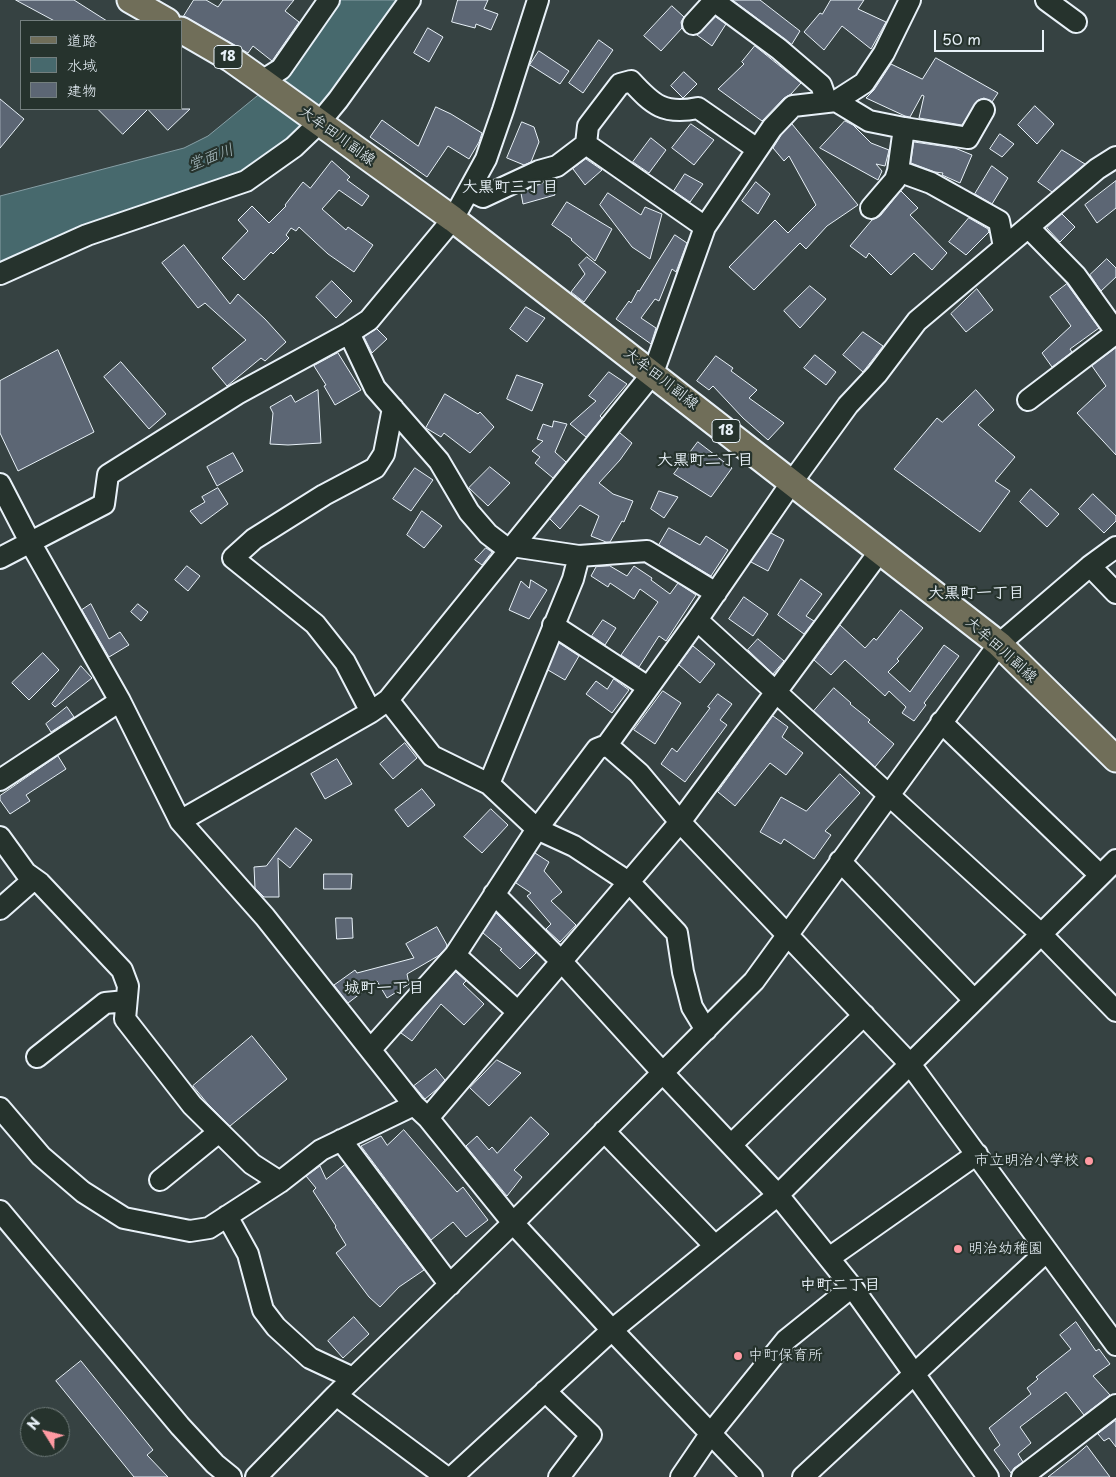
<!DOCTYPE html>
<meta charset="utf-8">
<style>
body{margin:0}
#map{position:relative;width:1116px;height:1477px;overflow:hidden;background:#364242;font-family:"Playpen Sans","Klee One",sans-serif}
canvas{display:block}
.legend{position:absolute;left:20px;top:20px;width:162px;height:90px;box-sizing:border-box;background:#26332d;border:1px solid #747f7e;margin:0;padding:6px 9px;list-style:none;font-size:15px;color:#e8f1f8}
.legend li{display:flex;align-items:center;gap:10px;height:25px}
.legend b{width:25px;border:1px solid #747f7e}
.north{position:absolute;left:20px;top:1407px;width:50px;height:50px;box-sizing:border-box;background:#26332d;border:1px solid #747f7e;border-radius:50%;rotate:306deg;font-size:14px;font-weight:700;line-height:20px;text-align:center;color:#e8f1f8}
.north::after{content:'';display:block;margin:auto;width:18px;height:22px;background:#ff9aa2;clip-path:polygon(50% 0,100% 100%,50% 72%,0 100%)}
.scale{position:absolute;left:934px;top:30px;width:110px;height:22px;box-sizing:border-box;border:2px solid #e8f1f8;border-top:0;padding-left:6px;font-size:15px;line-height:18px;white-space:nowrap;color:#e8f1f8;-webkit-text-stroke:4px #26332d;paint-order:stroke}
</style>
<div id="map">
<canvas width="1116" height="1477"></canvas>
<ul class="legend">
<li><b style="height:6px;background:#706e59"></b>道路</li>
<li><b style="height:14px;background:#47696d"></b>水域</li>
<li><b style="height:14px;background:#5c6674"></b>建物</li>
</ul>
<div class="north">N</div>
<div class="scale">50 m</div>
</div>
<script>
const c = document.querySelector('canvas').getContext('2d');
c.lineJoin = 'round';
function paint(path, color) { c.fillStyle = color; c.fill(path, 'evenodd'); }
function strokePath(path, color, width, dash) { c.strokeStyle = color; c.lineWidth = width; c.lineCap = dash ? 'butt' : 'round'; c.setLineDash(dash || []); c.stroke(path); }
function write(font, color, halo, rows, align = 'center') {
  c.font = font + ' "Playpen Sans","Klee One",sans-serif'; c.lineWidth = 4.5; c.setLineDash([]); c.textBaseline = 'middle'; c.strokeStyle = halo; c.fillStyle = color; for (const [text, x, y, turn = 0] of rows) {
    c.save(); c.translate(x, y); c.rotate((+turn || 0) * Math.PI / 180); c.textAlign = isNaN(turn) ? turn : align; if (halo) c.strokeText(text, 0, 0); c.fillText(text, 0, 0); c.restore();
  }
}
const water = new Path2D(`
 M335,0H398L327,102L302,127L266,159L241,174L0,270V196L184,148L208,136L284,74Z`);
paint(water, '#47696d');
strokePath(water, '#879fa5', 1);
const building = new Path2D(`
 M16,0H74L107,21H55Z
 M194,0H206L218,7L223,0H294L285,11L299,22L272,61L253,46L248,53L184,16Z
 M458,0H488L484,9L498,14L491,30L476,24L475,28L452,22Z
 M733,0H760L800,31L792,44Z
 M831,0H864L858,9L886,22L871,49L842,26L824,50L804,32L820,13L822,14Z
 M672,6L684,17L681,22L682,28L661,51L644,36Z
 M716,17L726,24L712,46L697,35Z
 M428,28L443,37L429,62L414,53Z
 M599,40L613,50L583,93L569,83Z
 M755,46L801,83L791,94L784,98L762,121L718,89L744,64L742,62Z
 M539,51L569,71L560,84L530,65Z
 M936,58L998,93L992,102L984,98L978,100L962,125L919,118L924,96L922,95L910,117L905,116L866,98L874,90L891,64L922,79Z
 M684,72L697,84L683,98L671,86Z
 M0,99L24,119L0,148Z
 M1035,106L1054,124L1037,144L1018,125Z
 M436,107L451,114L482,133L479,142L469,159L448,146L427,177L370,137L382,120L418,146Z
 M98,109H148L123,134Z
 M148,109H190L168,130Z
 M845,121L853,125L871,143L889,150L885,166L876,164L882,171L878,180L820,148Z
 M522,122L534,127L539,142L531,162L524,165L507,158Z
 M691,124L714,140L694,165L672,148Z
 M792,124L858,205L827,226L806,249L800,243L754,290L729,267L775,220L788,233L816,205L789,156L784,161L773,148L781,135Z
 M1000,134L1014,144L1002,157L990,149Z
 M651,138L666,150L649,173L633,162Z
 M914,142L955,148L972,155L960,183L942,175L943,173L935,172L911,163Z
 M1062,150L1085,164L1052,192L1038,182Z
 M586,159L602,170L585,185L573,169Z
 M332,161L350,177L347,180L369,196L362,206L339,190L322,209L346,230L348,227L373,245L354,272L328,254L299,227L296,231L291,228L286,235L289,238L273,254L271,252L244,280L222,258L248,231L238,220L252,206L269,223L286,206L285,205L303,182L310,188Z
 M992,166L1008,178L992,204L975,194Z
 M685,174L703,184L690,202L674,191Z
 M550,180L555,195L523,204L521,193Z
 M1116,181V208L1097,223L1085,205Z
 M756,182L770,194L758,214L742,201Z
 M901,191L918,208L910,215L947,253L932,270L914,253L891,275L869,253L866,258L850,246L872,220L880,216Z
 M608,193L641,215L645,207L662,214L650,259L632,247L600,205Z
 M567,202L612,229L595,261L571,240L572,239L552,225Z
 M1062,214L1075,227L1060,242L1047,228Z
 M969,218L988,229L989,232L966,255L949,242Z
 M675,235L687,243L676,272L672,269L659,301L655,299L641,318L656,328L651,344L616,319L629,301L631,303L638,290L639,291Z
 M184,245L230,304L238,294L265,319L286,342L265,361L261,358L227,386L212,368L246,340L205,303L198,308L162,263Z
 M587,257L606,272L584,302L571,292L585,274L579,265Z
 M1107,259L1116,268V277L1101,291L1090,275Z
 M332,281L352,301L336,318L316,297Z
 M1067,284L1099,328L1070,349L1072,352L1052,367L1042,353L1071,326L1050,297Z
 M810,286L826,299L800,328L784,311Z
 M977,289L993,310L966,332L951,314Z
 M526,307L545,318L527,342L510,329Z
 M377,329L387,339L372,353L364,337Z
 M863,332L883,346L863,372L843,355Z
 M1116,348V455L1077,413L1106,386L1092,366Z
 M58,350L94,432L18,471L0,433V381Z
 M338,353L361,390L335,405L324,386L326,385L314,366Z
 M815,355L836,372L826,385L804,368Z
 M716,356L733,368L731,371L757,390L749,398L784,423L768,440L743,418L713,386L709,390L697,381Z
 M121,362L166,414L149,429L104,377Z
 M609,372L627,384L600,416L602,418L586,437L570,424L596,401L589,396Z
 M517,375L543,384L532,411L507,399Z
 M318,390L321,443L288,445L270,444L273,413L270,407L291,395L295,402Z
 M976,390L994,410L978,425L1015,457L995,481L1010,491L980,532L894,469L937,418L942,422Z
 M445,394L478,414L480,412L494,427L470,453L444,433L441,437L426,428Z
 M554,421L567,424L555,452L566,462L553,478L535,463L540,457L532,451L543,441L537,439L543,424L552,427Z
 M620,433L632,443L620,460L599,483L613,494L633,501L624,522L622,521L610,542H606L591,536L599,516L580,505L560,529L550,519Z
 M698,442L732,468L711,497L674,474Z
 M233,453L243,471L217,486L207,467Z
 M490,467L510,483L488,506L469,488Z
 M415,468L433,480L411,511L393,499Z
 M218,488L228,504L201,524L190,511L205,502L202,497Z
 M1031,489L1059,514L1047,527L1020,502Z
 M659,491L678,497L664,518L651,509Z
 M1093,494L1116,516V521L1104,533L1079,509Z
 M422,511L442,526L424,548L407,535Z
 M669,528L700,545L706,536L728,550L711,576L659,545Z
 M771,533L784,540L768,571L751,562Z
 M486,548L492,552L482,565L475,560Z
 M187,566L200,576L188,591L175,580Z
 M610,566L627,576L634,566L652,578L651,580L670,594L678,583L696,595L666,641L659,636L639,667L621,655L658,602L640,589L634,599L610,583L608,587L591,576L596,567Z
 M801,579L822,594L806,616L814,621L804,634L778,615Z
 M531,580L547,590L529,619L509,610L521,581L529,588Z
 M744,597L768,614L753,636L729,619Z
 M91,604L109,639L120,632L129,645L109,657L82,610Z
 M138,604L148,612L141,621L131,612Z
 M901,610L923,628L897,659L899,661L888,672L910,692L944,645L959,656L924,703L926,705L914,721L902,713L906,707L889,691L885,696L845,660L831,675L814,660L840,625L865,648L874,638L876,640Z
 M603,620L616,628L605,645L592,636Z
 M758,639L784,661L773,674L748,650Z
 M559,643L579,656L565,680L548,670Z
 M693,646L715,664L700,683L679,665Z
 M43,653L59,670L29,700L12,683Z
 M81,666L92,678L55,707L52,704Z
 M614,679L629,690L612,713L586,694L596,681L607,689Z
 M834,688L851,703L850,704L870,720L868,722L894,744L875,767L814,711Z
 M663,691L681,703L655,744L634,730Z
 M718,694L732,704L720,720L727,725L685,782L661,764L672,748L677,752L710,708L708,707Z
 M67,707L74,717L51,732L46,724Z
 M773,716L788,727L782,737L803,753L786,775L770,763L735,806L718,792Z
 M405,743L417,758L393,779L380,764Z
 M58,756L66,769L26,795L30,801L10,814L0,800V796Z
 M337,759L352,784L325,799L311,774Z
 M840,774L860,793L825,831L831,835L814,859L784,839L781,844L760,832L781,797L806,811Z
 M422,789L435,805L408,827L395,810Z
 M491,809L508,825L482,853L464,837Z
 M296,828L312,840L290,868L278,858L279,897H264L255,888L254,867L266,866Z
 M535,853L549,862L544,871L562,892L551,901L576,925L560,942L546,929L551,924L527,896L531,893L516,883Z
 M324,874H352L351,889H324Z
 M496,913L536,953L520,969L500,950L502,949L483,933Z
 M336,918H352L353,938L337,939Z
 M437,927L447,945L446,948L438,956L407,974L409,984L387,998L377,981L348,1003L334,985L355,970L357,973L414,958L406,944Z
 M456,972L466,981L463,984L484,1004L464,1025L441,1004L412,1041L401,1033Z
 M252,1036L287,1079L230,1126L207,1103L193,1086Z
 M497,1060L521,1073L489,1106L470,1088Z
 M436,1069L445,1080L436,1090L425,1099L414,1086Z
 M531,1117L549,1134L514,1170L522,1177L507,1196L466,1146L477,1136L489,1150L492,1147L497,1153Z
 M404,1130L457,1192L463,1187L488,1220L466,1237L453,1222L431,1240L361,1146L381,1136L387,1145Z
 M345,1165L424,1270L399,1287L380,1307L369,1297L336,1253L346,1245L335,1227L336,1226L313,1191L316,1188L306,1176L320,1166L326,1179Z
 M354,1317L369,1334L343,1358L328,1341Z
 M1076,1322L1096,1351L1099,1349L1110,1364L1093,1376L1110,1395L1084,1415L1066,1392L1020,1427L1031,1443L1018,1454L1023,1462L1014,1468L1011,1473L994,1450L1000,1445L989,1428L1031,1394L1027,1388L1038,1379L1036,1377L1071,1349L1060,1335Z
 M81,1361L153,1450L147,1455L168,1477H134L56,1381Z
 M1115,1421H1116V1447L1109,1438L1104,1441L1098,1434Z
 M1087,1446L1110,1477H1048L1076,1455Z`);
paint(building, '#5c6674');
strokePath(building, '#e8f1f8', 1);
const minor = new Path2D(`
 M1046,0L1076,22
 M693,24L714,1L779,49L821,85L827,102
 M262,81L281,69L329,0
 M836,101L869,121L904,128L968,138L984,110
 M586,144L705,227
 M898,171L931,183L999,221L1004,247
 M469,190L483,197L539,171L557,166L586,144L588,126L620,84L631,81C653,105 664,115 698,108L757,149
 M871,208L895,180L898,171L904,128
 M1028,227L1076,276L1116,332
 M0,274L87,235L246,181L294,147L319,123L338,100L410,0
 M349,333L375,388L439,461L469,512L488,534L509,550
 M1028,400L1116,333
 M0,484L30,542L120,701L180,821L265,917L414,1105L428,1118L513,1223L612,1330L752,1477
 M512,546L579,556L647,551L716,593
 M0,558L104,504L108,475L237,394L349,333L369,320L453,219L486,159L503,110L538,0
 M1090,566L1116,593
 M697,620L1041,934L1116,1011
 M553,625L648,687
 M388,700L432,756L489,784L537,829L574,846L630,883L677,933L683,972L692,1007L706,1030
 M371,712L345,662L315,624L233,558L254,539L324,495L375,468L384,454L393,408
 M941,722L1100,875
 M607,745L639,773L680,822L910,1064L1116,1345
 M0,780L120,701
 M489,784L573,579L579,556
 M180,821L371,712L388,700L653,373L705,227L772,128L793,106L836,101L864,83L884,53L910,0
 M0,837L26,873L40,883L122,970L128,986L125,1019L192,1105L252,1164L280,1182
 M840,861L974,1000
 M494,894L562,962L662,1072L778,1195L852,1287L988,1477
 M0,909L34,879
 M455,955L518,1012
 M371,1049L455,955L537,829L597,749L607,745L697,620L792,482L848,405L877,374L917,321L1097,169L1116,157
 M37,1057L105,1003L126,1001
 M0,1108L41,1156L83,1192L124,1218L190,1231L209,1228L280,1182L321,1150L414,1105
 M428,1118L680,822L880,551
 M604,1131L715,1246
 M341,1140L450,1285
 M731,1145L864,1015
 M160,1180L219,1132
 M0,1211L180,1426L215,1464L231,1477
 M227,1216L248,1254L263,1310L276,1327L310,1358L353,1378
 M829,1258L977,1154
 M545,1391L591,1435L559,1477
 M336,1395L446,1477
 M256,1477L336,1395L513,1223L754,981L999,644L1090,566L1116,547
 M452,1477L612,1330L778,1195L1116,860
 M681,1477L711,1433L786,1340L852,1287
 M803,1477L1047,1251
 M1022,1477L1116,1405`);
const major = new Path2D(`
 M130,0L167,21
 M181,30L231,59L262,81L453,219L999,644L1116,759`);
strokePath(minor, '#e8f1f8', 24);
strokePath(major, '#e8f1f8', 29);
strokePath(minor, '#26332d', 20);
strokePath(major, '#706e59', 25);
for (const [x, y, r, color] of [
 [1089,1161,5,"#ff9aa2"],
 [958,1249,5,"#ff9aa2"],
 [738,1356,5,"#ff9aa2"]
]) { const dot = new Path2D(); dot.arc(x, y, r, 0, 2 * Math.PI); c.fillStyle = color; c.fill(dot); strokePath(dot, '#26332d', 2); }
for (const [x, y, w] of [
 [228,57,28],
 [726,431,28]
]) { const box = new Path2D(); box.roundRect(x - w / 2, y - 11.5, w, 23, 4); c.fillStyle = '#26332d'; c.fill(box); strokePath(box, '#e8f1f8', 1); }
write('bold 14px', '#e8f1f8', null, [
 ["18",228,57],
 ["18",726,431]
]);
write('15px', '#e8f1f8', '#26332d', [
 ["大牟田川副線",337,136,36],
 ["大牟田川副線",661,379,38],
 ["大牟田川副線",1001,650,42]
]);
write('15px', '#e8f1f8', '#26332d', [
 ["市立明治小学校",1079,1161,"right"],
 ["明治幼稚園",968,1249],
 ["中町保育所",748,1356]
], 'left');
write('italic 16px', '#a8bbc0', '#26332d', [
 ["堂面川",211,158,-21]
]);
write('bold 16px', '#e8f1f8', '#26332d', [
 ["大黒町三丁目",510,188],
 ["大黒町二丁目",705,461],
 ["大黒町一丁目",976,594],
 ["城町一丁目",384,989],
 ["中町二丁目",840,1286]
]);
</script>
